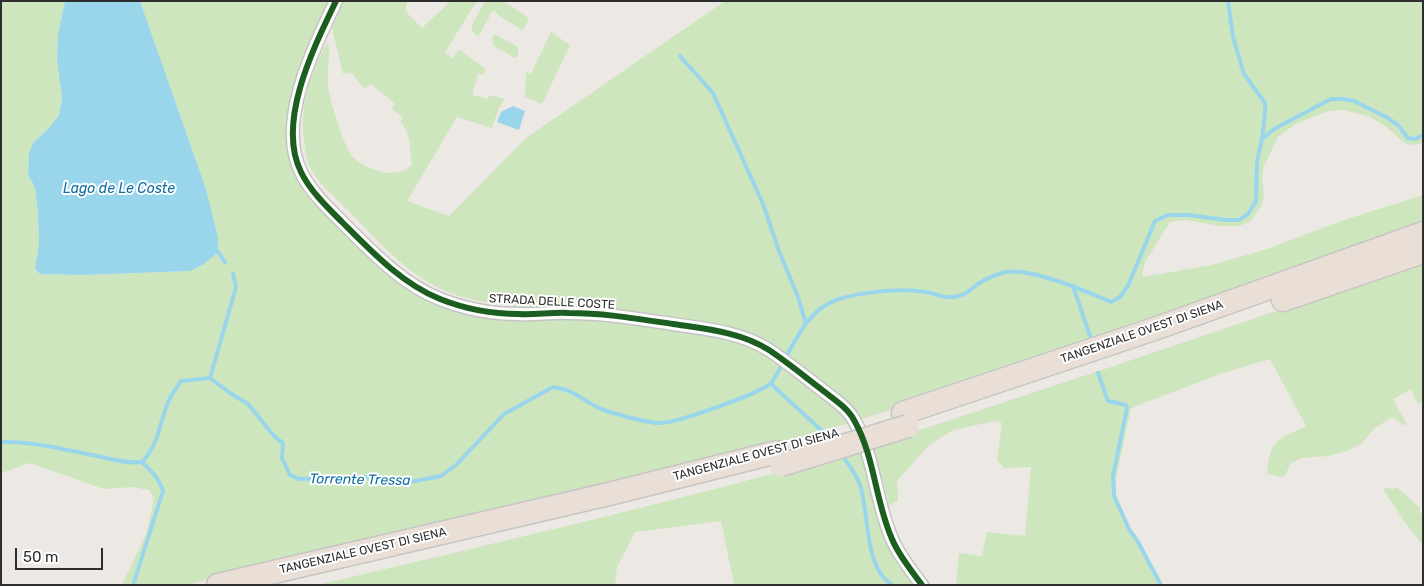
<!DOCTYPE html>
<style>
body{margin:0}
#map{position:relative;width:1424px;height:586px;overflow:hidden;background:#ece8e4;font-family:Rubik,sans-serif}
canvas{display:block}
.frame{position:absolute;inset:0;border:2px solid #2e2e2e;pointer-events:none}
.scale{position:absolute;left:15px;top:548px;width:88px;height:22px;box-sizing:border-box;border:2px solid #2e2e2e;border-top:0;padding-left:6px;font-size:15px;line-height:18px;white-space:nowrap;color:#2e2e2e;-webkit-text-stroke:4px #fff;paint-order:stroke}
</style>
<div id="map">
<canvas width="1424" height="586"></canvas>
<div class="frame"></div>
<div class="scale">50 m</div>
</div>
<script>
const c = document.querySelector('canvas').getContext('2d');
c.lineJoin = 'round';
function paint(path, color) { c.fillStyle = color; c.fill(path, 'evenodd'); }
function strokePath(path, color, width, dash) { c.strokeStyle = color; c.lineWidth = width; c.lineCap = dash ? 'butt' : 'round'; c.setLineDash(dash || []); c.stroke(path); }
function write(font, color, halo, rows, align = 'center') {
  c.font = font + ' Rubik,sans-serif'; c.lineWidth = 4; c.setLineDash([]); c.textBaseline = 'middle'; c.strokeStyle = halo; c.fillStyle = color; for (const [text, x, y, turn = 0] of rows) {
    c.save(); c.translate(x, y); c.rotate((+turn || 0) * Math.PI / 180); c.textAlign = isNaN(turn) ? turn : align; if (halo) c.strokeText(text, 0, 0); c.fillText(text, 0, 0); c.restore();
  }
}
paint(new Path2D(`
 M1,1H65L58,34L57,60L62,98L59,115L50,127L33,143L29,153L28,175L35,187L38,214L39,243L35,269L40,274L82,275L190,271L206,189L140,1H331L296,84L298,174L428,297L527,319L615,321L714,334L755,348L766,353L836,408L850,423L775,444L185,585H122L147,532L154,498L149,490L132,487L104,489L30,463L1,473Z
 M344,1H407L405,11L422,28L451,1H477L445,52L452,59L459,49L486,69L483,75L478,74L472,95L488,99L489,95L505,99L499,108L492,128L457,117L407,201L449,216L526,138L725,1H1423V142L1417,145L1406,144L1385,126L1368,116L1342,110L1329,111L1297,123L1278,137L1264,166L1262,178L1264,196L1260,208L1250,222L1238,226H1221L1186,220L1170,222L1145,262L1142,277L1212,265L1267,249L1341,221L1423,195V226L900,407L859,420L771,344C740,325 704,321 669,316C637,311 608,308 575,308C529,307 479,308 437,287C401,269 374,236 346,208C334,196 319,184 311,169C306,161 305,149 304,140C300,101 310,76 327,42L329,48C329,61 327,74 328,87C330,101 343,142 350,153C356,162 366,167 376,170C389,175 401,174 412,165C410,152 411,131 400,122L403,118L392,109L395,104L371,84L364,89L352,73L343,74L332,28Z
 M485,1H503L529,18L523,30L502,18L493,10L478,37L472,30V25Z
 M551,32L570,45L542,104L525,97L526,71L531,74Z
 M494,34L518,47V56L515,58L494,46L492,41Z
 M1423,261V401L1418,404L1411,389L1393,399L1407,425H1404L1392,417L1374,429L1361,444L1344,452L1328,456L1302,458L1291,463L1284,477L1267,474C1270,439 1277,440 1306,426L1270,359L1220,374L1131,408L1116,479V495L1131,529L1140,542L1163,585H956L959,553L982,556L987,532L1025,536L1031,467L1004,468L997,460L1002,423L995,421L953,430L928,446L897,481L898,501L889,505L883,481L871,446L1111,367Z
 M861,449L914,585H734L721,521L635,532L617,567L615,585H317C499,542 681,501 861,449Z
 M1397,487L1420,508V512L1423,516V546L1402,518L1383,489L1386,488L1393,489Z`), '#cee6be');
paint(new Path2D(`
 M65,1H140L206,189L218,238V252L204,264L190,271L82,275L40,274L35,269L39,243L38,214L35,187L28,175L29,153L33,143L50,127L59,115L62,98L57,60L58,34Z
 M513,106L525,111L519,130L497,122L501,112Z`), '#99d6ec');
strokePath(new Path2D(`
 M1228,1L1233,37L1244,74L1265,103V113L1262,139
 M680,56L713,93L763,204L779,251L798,297L806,324
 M218,252L225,262
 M1073,286L1090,336
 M1098,373L1108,401L1126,405L1127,408L1113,476L1114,496L1129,529L1138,542L1161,585
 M210,378L236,287L233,274
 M771,384L821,430L831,442
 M1,442C33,441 66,450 97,456C112,459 127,464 142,462C161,442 159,420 170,398C173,392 178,386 181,381L210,378L230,393L248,404L275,437L283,443L282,458L290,475L299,479L370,477L416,481L441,476L457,464L504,414L553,387C558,388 565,389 571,392C582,397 592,406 604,410C615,414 648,423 659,423C674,424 765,392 772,382C788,358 800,320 826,305C846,292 902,288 926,292C934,293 941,297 948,297C967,297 968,290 981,282C987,278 996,275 1002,273C1026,265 1088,292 1111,302L1120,297L1128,286L1155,221L1168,215H1189L1226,220H1239L1248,214L1256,201L1257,161L1262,139L1274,129L1331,99H1343L1354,101L1386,117L1398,125L1408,138L1415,139L1423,135
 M842,455C848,464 857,475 860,485C870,515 863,566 892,585
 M134,582L163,491C159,478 152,472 142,462`), '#99d6ec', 4);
const street = new Path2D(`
 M336,1C314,47 276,122 301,172C310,191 328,208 342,222C371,251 402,284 440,299C465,309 493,314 519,314C535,315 552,312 569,313C604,313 639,319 673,324C706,329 741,332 769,350C787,362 804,376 821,389C832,398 847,407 854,420C875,457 875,501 892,539C899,556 911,570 922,585`);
const highway = new Path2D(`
 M1283,300L1423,252
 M903,413L1160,327L1423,233
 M218,585L609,494L777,452`);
strokePath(street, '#c5c4c5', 15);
strokePath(highway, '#c6c5c4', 25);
strokePath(street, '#fcfcfb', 12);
strokePath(highway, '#eadfd6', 22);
const highwayBridge = new Path2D(`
 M781,465L908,426`);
strokePath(highwayBridge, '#c6c5c4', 25, []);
strokePath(highwayBridge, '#eadfd6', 22);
strokePath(new Path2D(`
 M336,1C314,47 276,122 301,172C310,191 328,208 342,222C371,251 402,284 440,299C465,309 493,314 519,314C535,315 552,312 569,313C604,313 639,319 673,324C706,329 741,332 769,350C787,362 804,376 821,389C832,398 847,407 854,420C875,457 875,501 892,539C899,556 911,570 922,585`), '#1b5e20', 6);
write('12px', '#2e2e2e', '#fff', [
 ["STRADA DELLE COSTE",552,302,3],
 ["TANGENZIALE OVEST DI SIENA",1142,332,-19],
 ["TANGENZIALE OVEST DI SIENA",756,455,-15],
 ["TANGENZIALE OVEST DI SIENA",363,551,-13]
]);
write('italic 14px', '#0d6fa3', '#fff', [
 ["Lago de Le Coste",119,189],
 ["Torrente Tressa",360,480,1]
]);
</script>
